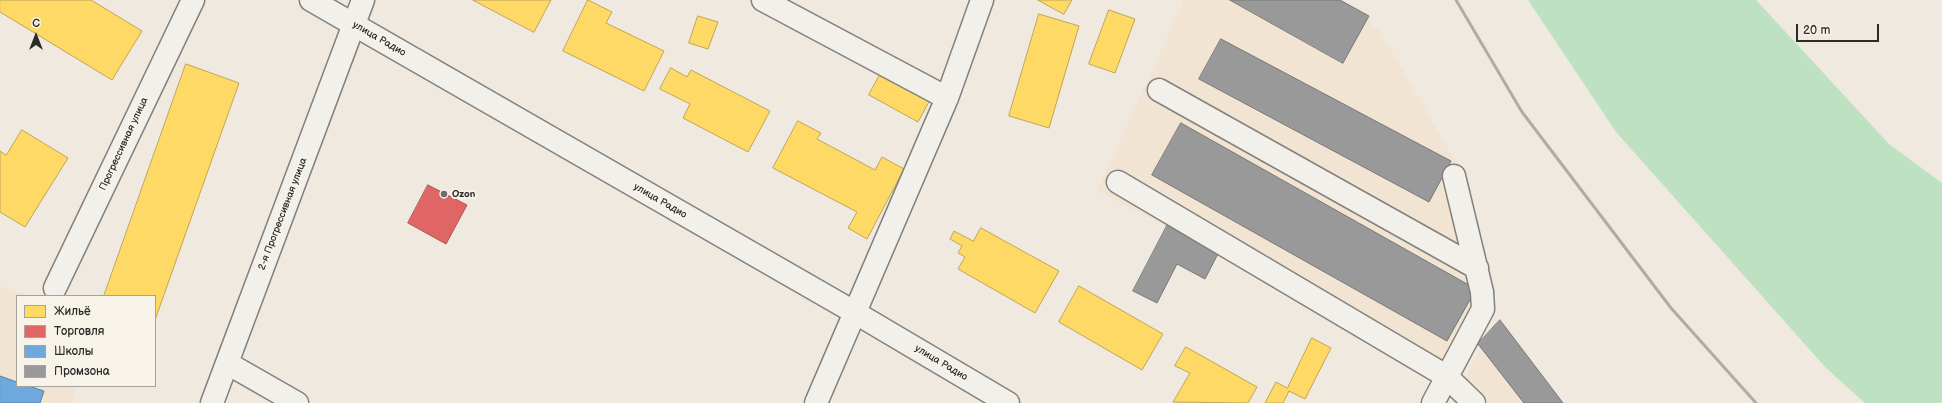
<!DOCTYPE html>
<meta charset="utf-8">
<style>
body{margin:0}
#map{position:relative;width:1942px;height:403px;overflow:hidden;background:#f0e9e0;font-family:"Balsamiq Sans",sans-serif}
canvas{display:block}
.legend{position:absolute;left:16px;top:295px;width:140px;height:92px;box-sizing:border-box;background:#f7f3e8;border:1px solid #a5a39c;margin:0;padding:5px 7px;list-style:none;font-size:12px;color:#2b2b2b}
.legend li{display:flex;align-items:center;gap:8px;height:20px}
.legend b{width:20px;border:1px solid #a5a39c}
.north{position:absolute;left:16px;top:16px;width:40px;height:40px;-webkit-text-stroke:3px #f7f3e8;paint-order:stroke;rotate:0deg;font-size:11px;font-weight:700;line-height:16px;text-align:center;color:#2b2b2b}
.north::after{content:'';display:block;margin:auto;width:14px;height:18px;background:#2b2b2b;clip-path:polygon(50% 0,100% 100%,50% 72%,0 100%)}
.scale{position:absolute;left:1796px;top:24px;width:83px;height:18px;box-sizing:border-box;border:2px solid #2b2b2b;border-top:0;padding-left:5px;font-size:12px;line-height:14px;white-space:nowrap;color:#2b2b2b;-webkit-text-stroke:3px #f7f3e8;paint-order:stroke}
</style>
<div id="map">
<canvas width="1942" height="403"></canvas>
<ul class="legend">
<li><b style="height:11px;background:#ffd966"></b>Жильё</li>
<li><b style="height:11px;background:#e06666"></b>Торговля</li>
<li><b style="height:11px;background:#6fa8dc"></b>Школы</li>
<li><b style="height:11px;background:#999"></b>Промзона</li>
</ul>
<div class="north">С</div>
<div class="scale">20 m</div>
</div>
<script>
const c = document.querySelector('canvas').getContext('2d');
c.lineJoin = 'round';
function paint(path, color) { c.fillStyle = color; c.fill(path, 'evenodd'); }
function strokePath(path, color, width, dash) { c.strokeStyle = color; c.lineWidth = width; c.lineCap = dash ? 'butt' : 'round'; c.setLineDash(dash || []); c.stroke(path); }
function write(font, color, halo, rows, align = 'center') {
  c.font = font + ' "Balsamiq Sans",sans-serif'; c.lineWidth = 4; c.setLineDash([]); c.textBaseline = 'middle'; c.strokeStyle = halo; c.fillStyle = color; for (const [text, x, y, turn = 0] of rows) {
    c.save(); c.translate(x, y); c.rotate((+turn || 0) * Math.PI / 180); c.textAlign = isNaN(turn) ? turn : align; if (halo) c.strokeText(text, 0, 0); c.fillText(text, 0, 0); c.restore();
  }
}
paint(new Path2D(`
 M1184,0H1343L1381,32L1470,187L1486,276V300L1443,368L1097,191Z
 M0,286L30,296H17V386H77L72,403H0Z
 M1494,323L1560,403H1452Z`), '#f2e4d3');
paint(new Path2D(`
 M1528,0H1756L1889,144L1942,183V403H1865L1826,368L1616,132Z`), '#bee1c2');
const homes = new Path2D(`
 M0,0H91L142,31L112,80L0,12Z
 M473,0H551L534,32Z
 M588,0L612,12L606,23L664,51L644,91L563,51Z
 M1038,0H1072L1064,14Z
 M1109,10L1135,19L1115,73L1089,64Z
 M1039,14L1079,26L1049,128L1009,116Z
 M698,16L718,22L708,49L689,43Z
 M186,64L239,83L155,320V296H104Z
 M671,68L687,77L691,70L770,111L748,152L683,118L690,104L660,89Z
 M882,71L931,98L918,122L869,95Z
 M798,121L821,133L817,139L875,170L882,157L904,169L867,239L848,228L857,212L773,168Z
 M22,130L68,158L25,227L0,212V151L6,155Z
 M981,228L1059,271L1035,313L958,269L965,257L958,253L962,246L950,239L954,231L973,241Z
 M1079,286L1163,334L1142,370L1059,322Z
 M1312,338L1331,348L1305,399L1289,391L1283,403H1265L1276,382L1287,388Z
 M1186,347L1257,387L1248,403L1173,402L1190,373L1175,366Z`);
paint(homes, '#ffd966');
strokePath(homes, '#bfa554', 1);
const shops = new Path2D(`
 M428,185L467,205L446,244L408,223Z`);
paint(shops, '#e06666');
strokePath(shops, '#aa5454', 1);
const schools = new Path2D(`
 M0,376L17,382V386H29L44,391L40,403H0Z`);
paint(schools, '#6fa8dc');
strokePath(schools, '#5b82a7', 1);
const industry = new Path2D(`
 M1230,0H1340L1369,16L1343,63Z
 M1221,39L1451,161L1429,202L1199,79Z
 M1181,123L1476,289L1447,341L1152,175Z
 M1169,222L1221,248L1205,279L1177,264L1157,303L1133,291Z
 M1500,320L1563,403H1524L1478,344Z`);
paint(industry, '#999');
strokePath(industry, '#787878', 1);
const minor = new Path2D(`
 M763,0L947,98
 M1159,90L1477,268
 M1118,182L1446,376L1474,403
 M55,288L193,0
 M227,363L297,403
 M212,403L363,0
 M816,403L947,98L982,0
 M1433,403L1483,309L1482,292L1454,176`);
const major = new Path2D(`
 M311,0L854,312L1008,403`);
strokePath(minor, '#84807c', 25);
strokePath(major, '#84807c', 25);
strokePath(minor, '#f2f0eb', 22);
strokePath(major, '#f2f0eb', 22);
strokePath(new Path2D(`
 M1456,0L1522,112L1671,308L1756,403`), '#aeaca9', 3);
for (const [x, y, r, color] of [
 [444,194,4,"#706e6a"]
]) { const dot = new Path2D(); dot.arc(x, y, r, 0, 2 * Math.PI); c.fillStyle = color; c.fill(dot); strokePath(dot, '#f7f3e8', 1.5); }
write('10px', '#2b2b2b', '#f7f3e8', [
 ["улица Радио",379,39,30],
 ["Прогрессивная улица",124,144,-65],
 ["улица Радио",660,201,30],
 ["2-я Прогрессивная улица",283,214,-69],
 ["улица Радио",941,363,31]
]);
write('bold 10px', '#2b2b2b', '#f7f3e8', [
 ["Ozon",452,194]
], 'left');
</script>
